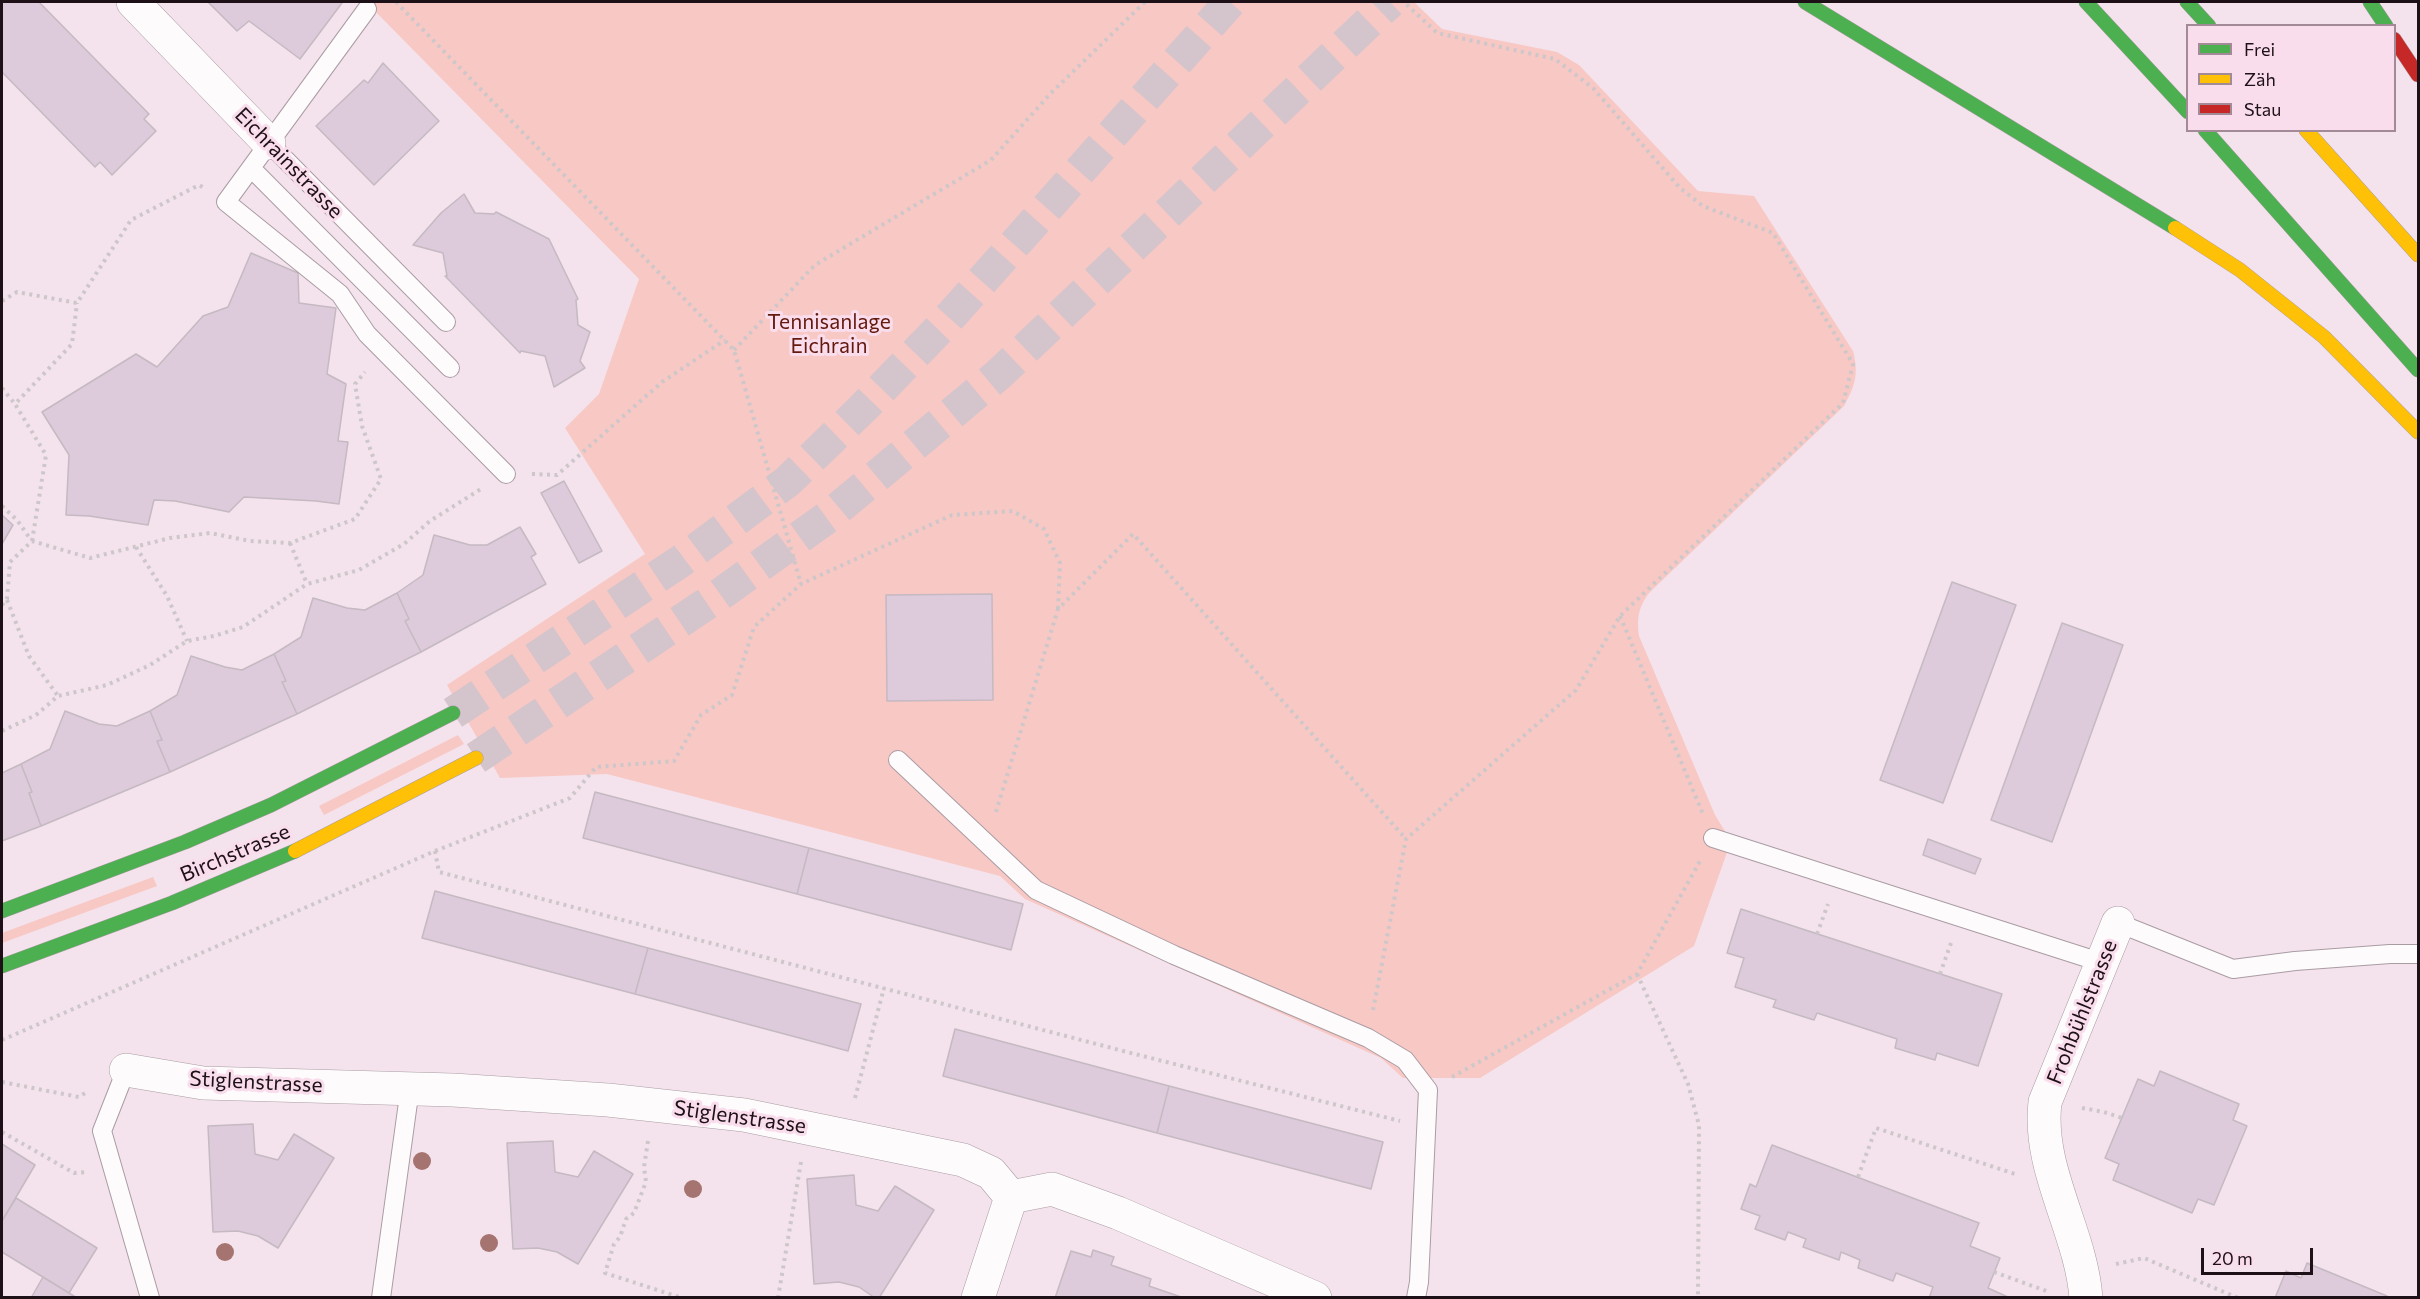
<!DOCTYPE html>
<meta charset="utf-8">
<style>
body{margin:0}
#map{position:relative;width:2420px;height:1299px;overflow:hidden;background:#f4e3ec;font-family:Commissioner,sans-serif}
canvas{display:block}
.frame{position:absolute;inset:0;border:3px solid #1d1117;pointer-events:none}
.legend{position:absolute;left:2186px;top:24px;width:210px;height:108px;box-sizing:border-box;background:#faddec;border:2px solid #a28b97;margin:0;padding:8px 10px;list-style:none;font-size:18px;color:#1d1117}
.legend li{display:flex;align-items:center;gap:12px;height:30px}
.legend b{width:30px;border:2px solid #a28b97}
.scale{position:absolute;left:2201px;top:1248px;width:112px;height:27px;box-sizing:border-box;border:3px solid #1d1117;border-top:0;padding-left:8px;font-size:18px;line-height:21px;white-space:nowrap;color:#1d1117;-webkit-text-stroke:4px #faddec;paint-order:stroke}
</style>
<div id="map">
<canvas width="2420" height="1299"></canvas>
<div class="frame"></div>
<ul class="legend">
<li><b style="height:8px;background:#4caf50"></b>Frei</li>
<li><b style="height:8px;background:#ffc107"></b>Zäh</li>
<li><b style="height:8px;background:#c62828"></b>Stau</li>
</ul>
<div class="scale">20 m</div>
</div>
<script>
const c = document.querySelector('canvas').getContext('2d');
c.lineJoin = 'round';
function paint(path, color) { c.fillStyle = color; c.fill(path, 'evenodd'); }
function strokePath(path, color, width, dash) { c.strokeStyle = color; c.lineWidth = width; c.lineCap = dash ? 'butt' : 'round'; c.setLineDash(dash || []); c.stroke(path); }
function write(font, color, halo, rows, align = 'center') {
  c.font = font + ' Commissioner,sans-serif'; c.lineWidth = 6; c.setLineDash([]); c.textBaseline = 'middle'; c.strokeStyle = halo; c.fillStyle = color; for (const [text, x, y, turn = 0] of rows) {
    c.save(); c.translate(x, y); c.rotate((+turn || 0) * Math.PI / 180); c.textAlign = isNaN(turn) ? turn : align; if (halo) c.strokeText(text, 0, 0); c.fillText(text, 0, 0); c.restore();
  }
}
paint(new Path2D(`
 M366,2H1414L1442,29L1557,52L1579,65L1698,191L1754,196L1853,351C1859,374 1855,386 1844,406L1649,593C1638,608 1637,618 1639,636L1715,815L1731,841L1694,946L1480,1078H1403L1381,1058L1025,899L1000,876L607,774L500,778L447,685L645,554L565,428L599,394L639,279Z
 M458,735L464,744L324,815L319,806Z
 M153,877L157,886L2,943V933Z`), '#f8c8c4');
const building = new Path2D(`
 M2,2H39L149,114L144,119L156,131L112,175L100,162L95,167L2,72Z
 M208,2H340L342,3L300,59L249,21L237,31Z
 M383,63L439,121L374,185L316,126L364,80L368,83Z
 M464,194L475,213L494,214L496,212L549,239L578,299L576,300L578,325L590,332L580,361L585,368L554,387L545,356L521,351L520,353L445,276H447L443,253L413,245L441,213Z
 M251,253L298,273L299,303L336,308L327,374L346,384L338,441L348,442L339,504L316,501L244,497L229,512L175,501L154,500L148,525L89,516L66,515L69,455L42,412L136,354L157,367L203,316L228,307Z
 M564,481L602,551L579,563L541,493Z
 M2,515L13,525L2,544Z
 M520,527L536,554L531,557L546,584L421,652L405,621L409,619L397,593L423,575L434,535L470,545H487Z
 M1952,582L2016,605L1943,803L1880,780Z
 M397,593L409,619L405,621L421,652L297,714L282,682L286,681L274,654L301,637L313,598L347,608L365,610Z
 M992,594L993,700L887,701L886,595Z
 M2062,623L2123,645L2052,842L1991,820Z
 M274,654L286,681L282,682L297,714L170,772L157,741L162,740L150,711L177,695L191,656L225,667L242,670Z
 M65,711L99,724L117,726L150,711L162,740L157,741L170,772L41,826L29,793L32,792L21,764L50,749Z
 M21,764L32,792L29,793L41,826L2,841V773Z
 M595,792L809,848L797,894L583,838Z
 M1928,839L1981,859L1975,874L1923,855Z
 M809,848L1023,904L1011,950L797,894Z
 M435,891L648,948L635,994L422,938Z
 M1741,909L2002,994L1978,1066L1937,1053L1935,1060L1895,1048L1897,1039L1817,1013L1814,1020L1773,1007L1776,1000L1735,987L1744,958L1727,953Z
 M648,948L861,1004L848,1051L635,994Z
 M955,1029L1169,1086L1157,1133L943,1076Z
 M2160,1071L2239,1104L2233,1120L2247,1126L2214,1205L2198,1199L2192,1213L2113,1180L2119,1164L2105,1158L2138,1079L2154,1086Z
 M1169,1086L1383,1142L1371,1189L1157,1133Z
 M253,1124L255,1154L278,1160L294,1134L334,1158L278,1248L258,1236L238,1231L213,1232L208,1126Z
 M553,1141L555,1172L578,1177L594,1151L633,1174L578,1264L557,1252L538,1248L513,1249L507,1143Z
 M2,1144L35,1165L2,1221Z
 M1772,1145L1979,1223L1970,1246L2000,1258L1988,1288L2010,1298H1929L1933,1287L1896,1273L1893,1281L1858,1268L1860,1260L1841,1252L1839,1260L1803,1247L1806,1239L1788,1232L1785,1240L1755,1229L1760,1216L1741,1209L1750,1184L1756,1187Z
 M854,1175L856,1205L878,1211L895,1186L934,1210L879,1298H875L859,1287L839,1282L814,1284L807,1179Z
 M16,1198L97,1248L69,1293L2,1252V1221Z
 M1093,1250L1114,1257L1111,1265L1151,1279L1149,1286L1184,1298H1055L1071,1251L1091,1257Z
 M2307,1263L2387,1296L2386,1298H2275L2286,1271L2301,1278Z
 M43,1277L69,1293L77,1298H31Z`);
paint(building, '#ddcadb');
strokePath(building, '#c5b9c2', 1.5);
strokePath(new Path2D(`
 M453,713L681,561L788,481L864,407L941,327L1230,2
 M476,758L718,596L829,516L998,375L1390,2`), '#d4c4cc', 33, [33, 16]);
const lane = new Path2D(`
 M367,9L226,202L340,294L367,334L506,474
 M269,143L446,322
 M251,168L450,368
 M898,760L1036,890L1174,955L1368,1038L1405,1060L1428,1090L1419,1282L1416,1298
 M1713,838L2103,963
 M2118,923L2233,969L2295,961L2390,954H2418
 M126,1070L102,1131L150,1298
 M381,1298L410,1088`);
const street = new Path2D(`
 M133,2L269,143
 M126,1070L203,1083L453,1090L608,1100L744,1115L963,1160L991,1173L1011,1197
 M1011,1197L1052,1189L1118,1213L1315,1298
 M978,1298L1011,1197
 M2086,1298C2081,1231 2037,1170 2045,1102L2118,923`);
const fast = new Path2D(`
 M1805,2L2175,228
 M2086,2L2188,112
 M2187,2L2209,26
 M2370,2L2386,26
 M2205,130L2418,370
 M2,911L185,842L271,805L453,713
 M2,966L172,903L295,851`);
const slow = new Path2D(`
 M2306,130L2418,255
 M2175,228L2240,270L2324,337L2418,432
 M295,851L476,758`);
const jam = new Path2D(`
 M2394,39L2418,75`);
strokePath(lane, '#aa9ca3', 20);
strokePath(street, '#aa9ca3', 34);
strokePath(fast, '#aa9ca3', 15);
strokePath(slow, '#aa9ca3', 15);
strokePath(jam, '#aa9ca3', 15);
strokePath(new Path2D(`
 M396,2L734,350L801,584
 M2,301L17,292L77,303L131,220L199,185L204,188
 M734,350L815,265L991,160L1051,93L1145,2
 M2,388L15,404
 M532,474L557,475L662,382L725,340
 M2,506L17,520L31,540
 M32,541L46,455L15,404L72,344L77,303
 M290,543L307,584
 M136,547L167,596L187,641
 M7,600L29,656L58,696
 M2,605L7,599L10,562L32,541L90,558L170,538L210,533L250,541L290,543L355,519L381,479L362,426L355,384L365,372
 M1620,616L1703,814
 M2,731L36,715L58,696L107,685L150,665L187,641L214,636L243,627L307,584L359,570L404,544L430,521L481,489
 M996,812L1058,609L1133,534L1406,839
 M435,851L439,872L1127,1052L1400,1121
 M1817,934L1828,904
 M1637,974L1688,1084L1699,1125L1698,1298
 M1940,974L1951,943
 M1373,1010L1406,839L1576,690L1620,616L1843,403L1853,364L1773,233L1703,206L1680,188L1593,88L1555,59L1437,33L1404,2
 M2,1040L435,851L570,798L596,767L674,761L701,715L732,695L754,627L801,584L952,515L1013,511L1044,529L1060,563L1058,609
 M1452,1077L1637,974L1700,861
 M2,1082L79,1097L85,1093
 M855,1098L884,988
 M2082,1108L2104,1112L2122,1118
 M2,1132L74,1173L86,1172
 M648,1141L644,1167L646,1182L634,1213L626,1219L620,1237L614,1244L605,1273L682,1298
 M1858,1177L1876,1128L2015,1174
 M2116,1264L2144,1258L2238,1298
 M1994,1272L2049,1292
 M778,1298L801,1162`), '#cdc7ca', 4, [3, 4.5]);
strokePath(lane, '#fdfbfc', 18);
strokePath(street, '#fdfbfc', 33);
strokePath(fast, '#4caf50', 14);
strokePath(slow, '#ffc107', 14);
strokePath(jam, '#c62828', 14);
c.fillStyle = '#a57471';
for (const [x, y] of [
 [422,1161],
 [693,1189],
 [489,1243],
 [225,1252]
]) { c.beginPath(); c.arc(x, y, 9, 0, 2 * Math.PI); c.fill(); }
write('21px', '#1d1117', '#faddec', [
 ["Eichrainstrasse",289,163,46],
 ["Birchstrasse",235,853,-23],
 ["Frohbühlstrasse",2082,1012,-68],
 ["Stiglenstrasse",256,1082,3],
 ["Stiglenstrasse",740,1117,8]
]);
write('21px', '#64190d', '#faddec', [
 ["Tennisanlage",829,322],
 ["Eichrain",829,346]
]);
</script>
